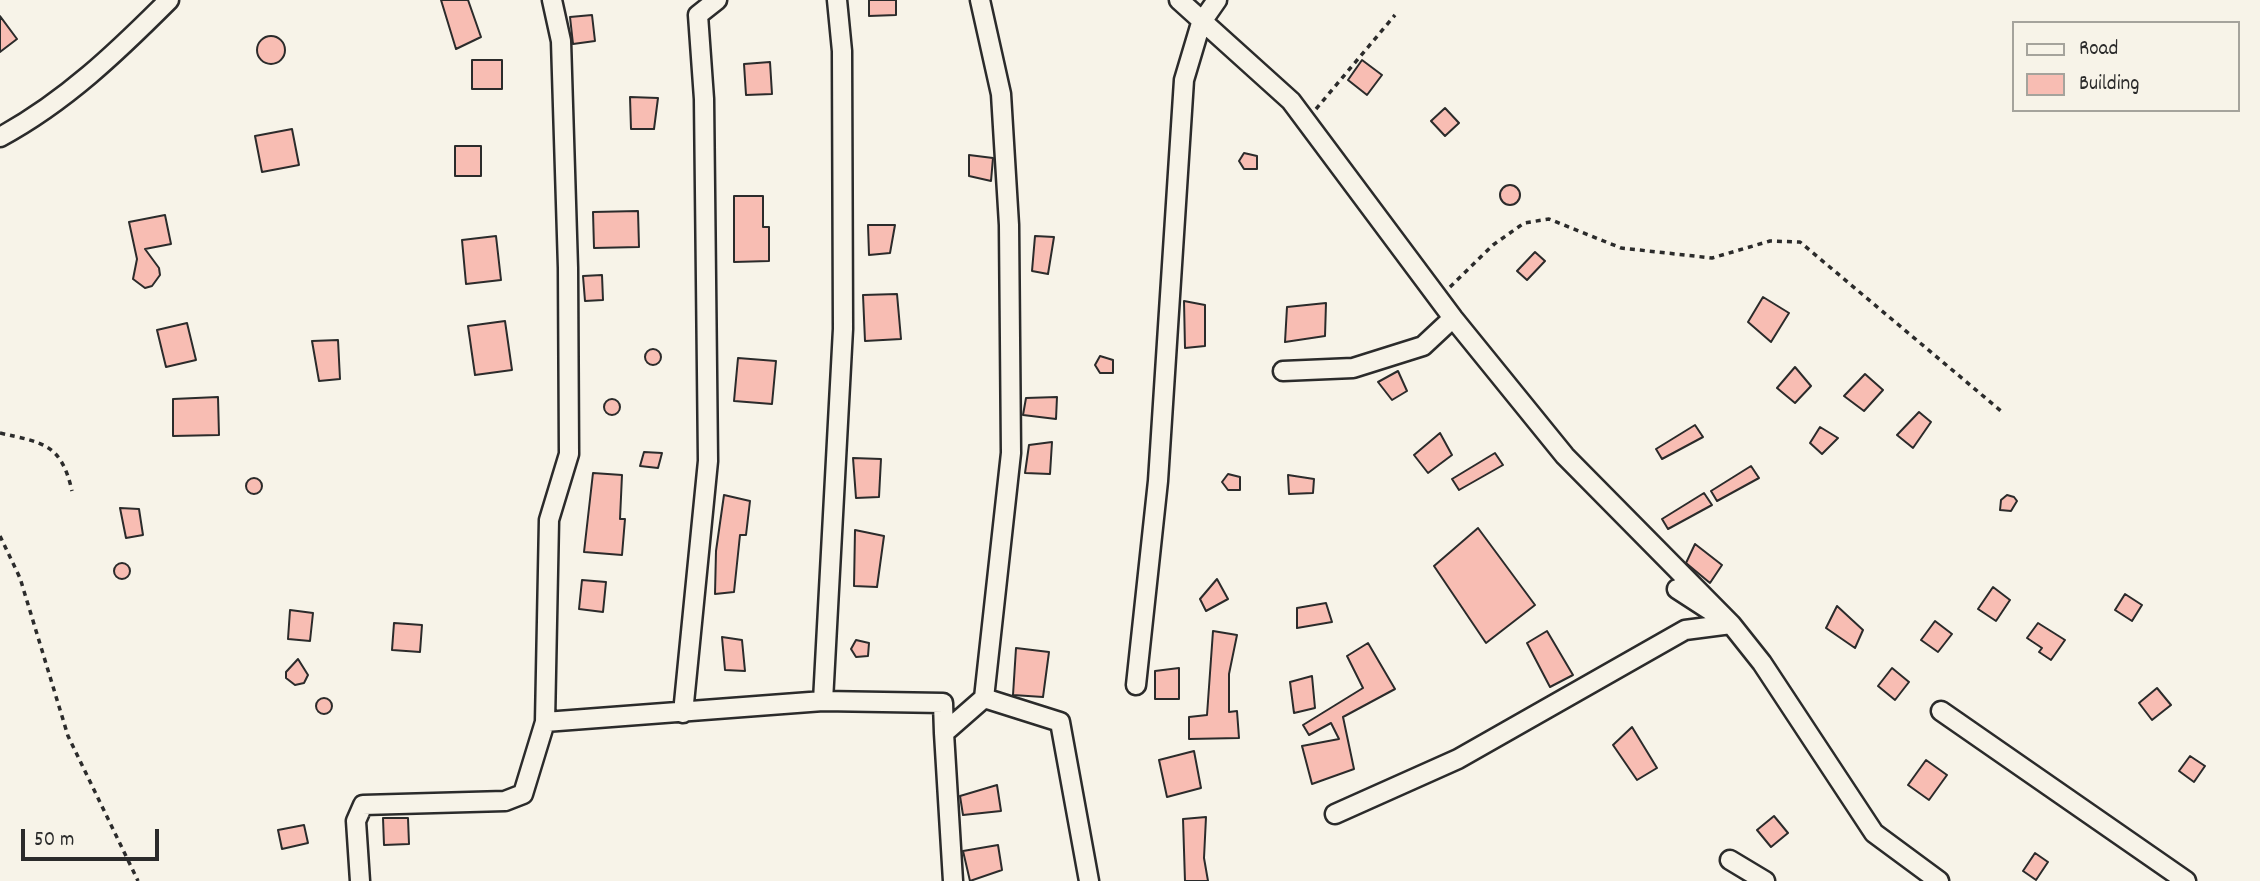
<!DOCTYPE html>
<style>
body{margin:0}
#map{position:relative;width:2260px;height:881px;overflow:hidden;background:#f7f3e8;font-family:Dekko,sans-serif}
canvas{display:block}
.legend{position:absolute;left:2012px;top:21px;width:228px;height:91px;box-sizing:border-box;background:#f7f3e8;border:2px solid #a5a39c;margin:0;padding:9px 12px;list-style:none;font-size:21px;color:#2b2b2b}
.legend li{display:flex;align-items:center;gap:14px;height:35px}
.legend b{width:35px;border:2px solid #a5a39c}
.scale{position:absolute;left:21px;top:829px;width:138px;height:32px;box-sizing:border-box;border:4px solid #2b2b2b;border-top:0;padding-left:9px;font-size:21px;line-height:24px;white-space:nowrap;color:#2b2b2b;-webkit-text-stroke:5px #f7f3e8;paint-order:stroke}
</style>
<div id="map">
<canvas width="2260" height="881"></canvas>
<ul class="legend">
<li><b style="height:9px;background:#f7f3e8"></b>Road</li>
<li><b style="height:19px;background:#f8bdb3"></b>Building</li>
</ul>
<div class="scale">50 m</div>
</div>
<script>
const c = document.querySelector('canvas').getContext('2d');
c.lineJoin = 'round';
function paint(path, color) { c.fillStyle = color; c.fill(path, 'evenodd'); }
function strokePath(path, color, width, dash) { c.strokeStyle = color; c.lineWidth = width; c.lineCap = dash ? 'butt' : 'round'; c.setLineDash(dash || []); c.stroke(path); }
const building = new Path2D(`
 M441,0H468L481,37L456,49Z
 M869,0H896V15L869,16Z
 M592,15L595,41L573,44L570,17Z
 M0,16L17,39L0,52Z
 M257 50a14 14 0 1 1 28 0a14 14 0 1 1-28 0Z
 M472,60H502V89H472Z
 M1362,60L1382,75L1367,95L1348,80Z
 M770,62L772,94L746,95L744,64Z
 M630,97L658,98L654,129H631Z
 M1445,108L1459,123L1445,136L1431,121Z
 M292,129L299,165L262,172L255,136Z
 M455,146H481V176H455Z
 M1244,153L1257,156V169H1244L1239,161Z
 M969,155L993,158L991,181L969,176Z
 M1500 195a10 10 0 1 1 20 0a10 10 0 1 1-20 0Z
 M734,196H763V227H769V261L734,262Z
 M638,211L639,247L594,248L593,212Z
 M165,215L171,244L145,249L159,268L160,275L152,286L145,288L133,279L137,259L129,222Z
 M868,225H895L890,253L869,255Z
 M496,236L501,280L466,284L462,240Z
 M1035,236L1054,237L1048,274L1032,271Z
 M1535,252L1545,261L1527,280L1517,271Z
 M602,275L603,300L585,301L583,276Z
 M897,294L901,339L865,341L863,295Z
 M1763,297L1789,313L1771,342L1748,322Z
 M1184,301L1205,305V346L1185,348Z
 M1326,303L1325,336L1285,342L1287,307Z
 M505,321L512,370L475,375L468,326Z
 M187,323L196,360L166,367L157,330Z
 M338,340L340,379L319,381L312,341Z
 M645 357a8 8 0 1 1 16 0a8 8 0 1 1-16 0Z
 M1100,356L1113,360V373H1100L1095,365Z
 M738,358L776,361L772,404L734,401Z
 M1795,367L1811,386L1795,403L1777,388Z
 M1398,371L1407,391L1392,400L1378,382Z
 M1865,374L1883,390L1864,411L1844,396Z
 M218,397L219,435L173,436V399Z
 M1057,397L1056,419L1023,415L1026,398Z
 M604 407a8 8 0 1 1 16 0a8 8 0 1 1-16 0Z
 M1919,412L1931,422L1913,448L1897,435Z
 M1695,425L1703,437L1662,459L1656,449Z
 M1820,427L1838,438L1822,454L1810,443Z
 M1440,433L1452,455L1428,473L1414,455Z
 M1052,442L1050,474L1025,473L1029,445Z
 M644,452L662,453L658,468L640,466Z
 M1495,453L1503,465L1459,490L1452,479Z
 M853,458L881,459L879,497L856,498Z
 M1751,466L1759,478L1717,501L1711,491Z
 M593,473L622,475L620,519H625L622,555L584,552Z
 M1228,474L1240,477V490H1228L1222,482Z
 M1288,475L1314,479L1313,493L1289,494Z
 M246 486a8 8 0 1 1 16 0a8 8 0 1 1-16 0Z
 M1704,493L1712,505L1668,529L1662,519Z
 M724,495L750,501L746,535H740L734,592L715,594L716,551Z
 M2007,495L2014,497L2017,501L2011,511L2000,510L2001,500Z
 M120,508L139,509L143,535L126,538Z
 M1478,528L1535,605L1486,643L1434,566Z
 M855,530L884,536L877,587L854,586Z
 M1695,544L1722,565L1710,583L1686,563Z
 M114 571a8 8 0 1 1 16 0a8 8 0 1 1-16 0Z
 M1217,579L1228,599L1206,611L1200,599Z
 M582,580L606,582L603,612L579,609Z
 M1993,587L2010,600L1996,621L1978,609Z
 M2125,594L2142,605L2132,621L2115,610Z
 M1326,603L1332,622L1297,628V608Z
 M1837,606L1863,630L1855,648L1826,628Z
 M290,610L313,613L310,641L288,639Z
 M1935,621L1952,634L1938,652L1921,640Z
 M394,623L422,625L420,652L392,650Z
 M2038,623L2065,640L2051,660L2039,652L2042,648L2027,638Z
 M1213,631L1237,635L1229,674V712L1237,711L1239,738L1189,739V717L1207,715Z
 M1547,631L1573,675L1550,687L1527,643Z
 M722,637L742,640L745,671L725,670Z
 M856,640L869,643L868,656L856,657L851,649Z
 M1368,643L1395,689L1343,717L1354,769L1312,784L1302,746L1339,739L1331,723L1309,735L1303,725L1363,688L1347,656Z
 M1016,648L1049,652L1043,697L1013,695Z
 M298,659L308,675L304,683L295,685L286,678V672Z
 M1179,668V699H1155V671Z
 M1892,668L1909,682L1895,700L1878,686Z
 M1312,676L1315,708L1294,713L1290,682Z
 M2157,688L2171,705L2152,720L2139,703Z
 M316 706a8 8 0 1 1 16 0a8 8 0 1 1-16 0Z
 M1632,727L1657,768L1637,780L1613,745Z
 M1194,751L1201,788L1167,797L1159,760Z
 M2190,756L2205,766L2194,782L2179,771Z
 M1926,760L1947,775L1929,800L1908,785Z
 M997,785L1001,811L963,815L960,796Z
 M1774,816L1788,833L1771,847L1757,830Z
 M1206,817L1204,858L1208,881H1185L1183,819Z
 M383,818H408L409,844L384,845Z
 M304,825L308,843L282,849L278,830Z
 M998,845L1002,870L970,881L963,851Z
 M2035,853L2048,862L2036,880L2023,871Z`);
paint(building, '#f8bdb3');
strokePath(building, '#2b2b2b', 2);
const minor = new Path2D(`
 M552,0L561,41L568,268L569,454L549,520L545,722L823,701L843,329L842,51L837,0
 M1179,0L1291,101L1453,318L1565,456L1731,624L1685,630L1458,759L1335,814
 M0,137C65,102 117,52 169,0
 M1283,371L1353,368L1423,346L1453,318
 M1677,589L1731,624L1762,663L1874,833L1939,881
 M1136,685L1158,481L1184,80L1201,23L1217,0
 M984,698L1060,722L1089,881
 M823,701L943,703L944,733
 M1941,711L2186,881
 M683,713L708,461L704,99L698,15L717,0
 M1730,860L1765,881
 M360,881L356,821L363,805L505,801L523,794L545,722
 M953,881L944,733L984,698L1011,453L1009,225L1001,94L980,0`);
strokePath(minor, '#2b2b2b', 23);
strokePath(new Path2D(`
 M1316,109L1395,15
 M1450,287L1493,245L1524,223L1549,219L1621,248L1712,258L1770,241L1800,242L2001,411
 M0,433C43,443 61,443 72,491
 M0,536L20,578L68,736L138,881`), '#2b2b2b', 3.5, [5, 5]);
strokePath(minor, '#f7f3e8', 18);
</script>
